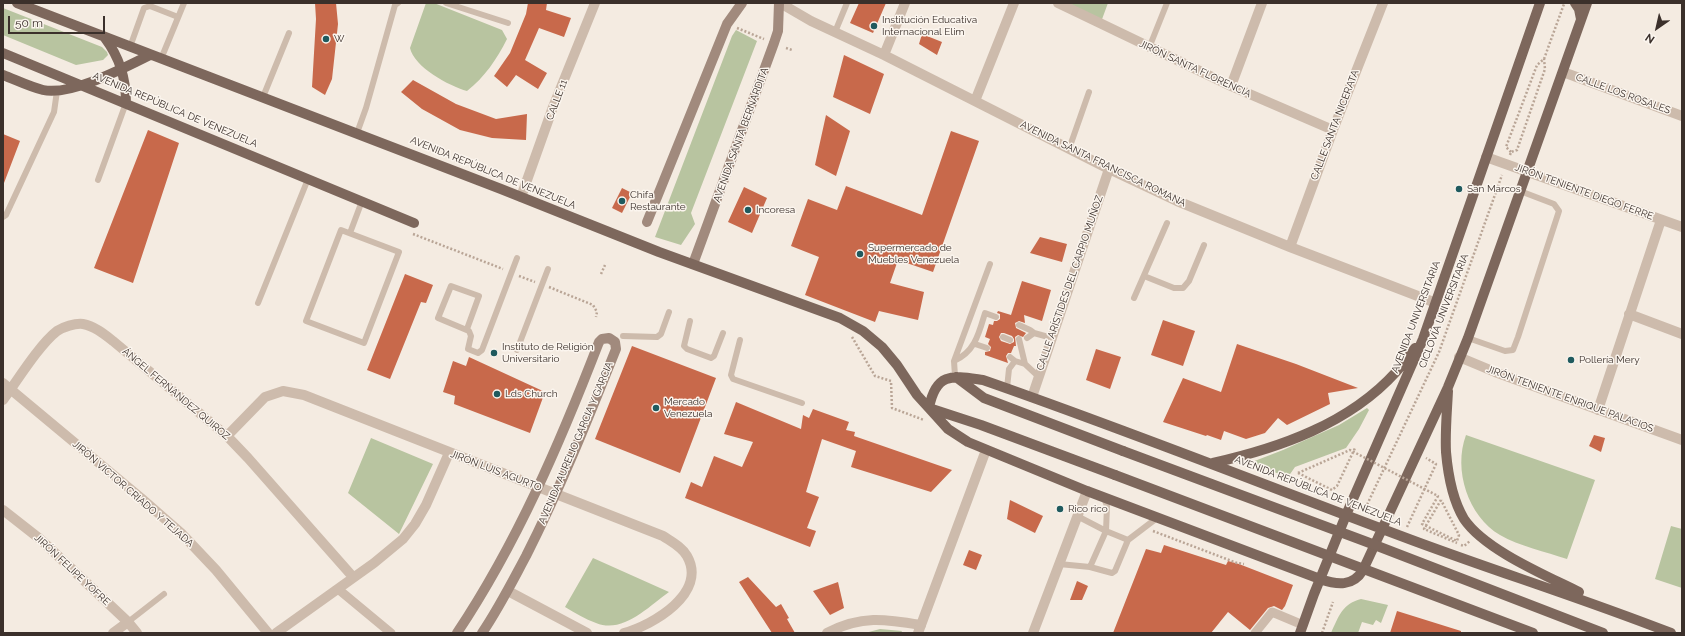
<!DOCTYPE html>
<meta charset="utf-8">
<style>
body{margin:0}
#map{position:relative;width:1685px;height:636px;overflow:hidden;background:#f4ebe1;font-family:Raleway,sans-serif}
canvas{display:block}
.frame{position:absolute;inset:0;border:4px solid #3b302b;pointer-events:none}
.north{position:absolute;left:1637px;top:8px;width:40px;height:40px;-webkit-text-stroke:3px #fbf5ee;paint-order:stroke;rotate:214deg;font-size:11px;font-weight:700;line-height:16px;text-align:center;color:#3b302b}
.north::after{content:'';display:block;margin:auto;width:14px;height:18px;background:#3b302b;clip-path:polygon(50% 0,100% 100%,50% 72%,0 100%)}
.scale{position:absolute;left:8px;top:16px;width:97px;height:18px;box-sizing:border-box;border:2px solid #3b302b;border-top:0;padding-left:5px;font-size:12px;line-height:14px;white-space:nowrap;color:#3b302b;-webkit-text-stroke:3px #fbf5ee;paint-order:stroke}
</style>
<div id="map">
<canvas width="1685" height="636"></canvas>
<div class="frame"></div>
<div class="north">N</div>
<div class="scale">50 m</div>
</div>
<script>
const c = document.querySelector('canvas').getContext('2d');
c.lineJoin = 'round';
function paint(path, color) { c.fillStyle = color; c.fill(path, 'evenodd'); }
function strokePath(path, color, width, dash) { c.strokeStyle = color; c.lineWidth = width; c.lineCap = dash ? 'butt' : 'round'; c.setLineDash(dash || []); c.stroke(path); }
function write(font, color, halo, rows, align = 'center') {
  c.font = font + ' Raleway,sans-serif'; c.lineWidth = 3; c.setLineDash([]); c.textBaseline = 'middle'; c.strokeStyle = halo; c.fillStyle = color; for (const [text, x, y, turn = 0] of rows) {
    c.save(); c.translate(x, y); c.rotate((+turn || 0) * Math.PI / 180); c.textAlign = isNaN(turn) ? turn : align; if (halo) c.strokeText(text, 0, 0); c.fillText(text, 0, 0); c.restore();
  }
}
paint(new Path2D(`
 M426,3H434L502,30L507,39C497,59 484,78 467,91C449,86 414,67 410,48Z
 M1062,3H1108L1101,22Z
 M3,8L102,47L107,52L108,55L103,60L76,65L3,35Z
 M736,30L757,41L691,213L695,224L681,245L655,237L732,36Z
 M1367,408L1369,410L1359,429L1346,448L1295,467L1288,477L1251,464L1252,462L1283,450L1339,425Z
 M1466,435L1595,480L1567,559C1546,552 1519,546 1500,535C1468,516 1453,470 1466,435Z
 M371,438L433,464L399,534L348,493Z
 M1671,526L1682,529V588L1655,579Z
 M593,558L669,592C648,607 623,634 596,623C585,619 575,613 565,607Z
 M1361,599L1388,605L1381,623L1376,620L1373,625L1362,622L1358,633H1331C1339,616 1342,604 1361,599Z
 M880,629L902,631L901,633H865Z`), '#b8c4a0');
paint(new Path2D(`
 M315,3H336L338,24L332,79L325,95L312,87L316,19Z
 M528,3H547L546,10L571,18L564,37L539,28L525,60L547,73L538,89L516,75L507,87L494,76L510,53L526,14Z
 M859,3H886L873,33L850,23Z
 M922,34L942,42L937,55L919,44Z
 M844,55L884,74L870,114L833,97Z
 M413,80L456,104L496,119L527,114L526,140L492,138L460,130L422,109L401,92Z
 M826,115L850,131L836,176L815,165Z
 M148,130L179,143L133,283L94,268Z
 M951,131L979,141L933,272L898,260L890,283L924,292L918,320L879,311L875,322L805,295L819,257L791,246L808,199L837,210L846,186L922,215Z
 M3,134L20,141L4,183H3Z
 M744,187L767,198L752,233L728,222Z
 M622,188L632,193L622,213L612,208Z
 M1040,237L1067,244L1062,262L1030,253Z
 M405,274L433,285L426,303L421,302L390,379L367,370Z
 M1022,281L1051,290L1042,321L1024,315L1025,323L1019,321L1015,323L1016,328L1026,333L1023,337L1018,335L1015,337L1016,346H1014L1011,353H1008L1006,356L1008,363L985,355V352L990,351L991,347L988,344L990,339L985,337L989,324L993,325L994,321H997L1000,319V314L997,313L998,311L1011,315ZM1001,333H1004L1012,336L1014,339V342L1010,344L1001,341L999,337Z
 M1163,320L1195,331L1183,366L1151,355Z
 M1237,344L1296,364L1358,388L1328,393L1330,404L1287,425L1278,418L1265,433L1246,439L1224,431L1221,440L1207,435L1206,436L1163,422L1183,378L1221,392Z
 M632,346L716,378L680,473L595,439Z
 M1096,349L1121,357L1110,389L1086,380Z
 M469,357L545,392L530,433L454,404L455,396L443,392L453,361L466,366Z
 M736,402L801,429L803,415L809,418L813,409L849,422L846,430L855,432L854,436L952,470L931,492L851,467L856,451L822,439L806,492L819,497L807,528L816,531L810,547L685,498L691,482L702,487L714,456L742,467L753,442L724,434Z
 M1594,435L1605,438L1601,452L1589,446Z
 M1010,500L1043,516L1035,533L1007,519Z
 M1164,545L1226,565L1228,561L1239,564L1293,585L1285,606L1282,610L1274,606L1268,608L1250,630L1228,612L1211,633H1113L1146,549L1161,553Z
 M969,550L982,555L976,570L963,565Z
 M748,577L776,607L781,604L789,618L787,619L795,633H772L739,582Z
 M1077,581L1088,586L1082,600H1070Z
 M838,582L844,608L830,615L813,591Z
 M1397,611L1461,631V633H1390Z`), '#c8694b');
strokePath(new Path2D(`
 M737,28L764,39
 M786,48L792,50
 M1511,152L1506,147L1537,65L1544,59L1564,4
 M1510,155L1511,152L1517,150L1545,69L1544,59
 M413,234L503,269
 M601,274L605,265
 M519,276L535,282
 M549,287L593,305L597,312L596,317
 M852,337L875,376L891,381L892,408L924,420
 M1298,473L1332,490L1337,486L1355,448
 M1441,500L1424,529L1457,543
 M1362,509H1365L1439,352L1502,175
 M1407,527L1436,464L1426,458
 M1153,531L1237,563L1244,564
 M1461,545L1464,546L1470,541
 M1322,633L1333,602`), '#b9a596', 2.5, [2, 2]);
strokePath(new Path2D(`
 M446,3L508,23
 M835,32L847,3
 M130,47L144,8L150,6L178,17
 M1149,48L1167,3
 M161,59L184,3
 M263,97L289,33
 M357,133L366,108L395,5L398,3
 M1069,149L1089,92
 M98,180L126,103
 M3,217L6,215L54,112L57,91
 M341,230L399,252L364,343L306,321Z
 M350,233L362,201
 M1144,276L1174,288H1183L1189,281L1204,245
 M1134,298L1167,223
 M258,303L308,179
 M690,321L684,346L687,349L711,358L714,356L723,333
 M1019,325L1030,330L1034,333
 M467,329L479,296L451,286L438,318L469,331L471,336L468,349L478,353L482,350L517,258
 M623,336L657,337L661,334L669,312
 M1003,337L1010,340
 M1027,338L1034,333L1052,338
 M1468,338L1505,351L1513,350L1518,337L1559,211L1554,204L1520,191
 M1019,339L1025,364
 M740,340L731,375L733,379L802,403
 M975,344L987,348
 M517,350L548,269
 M954,361L990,264
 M1015,361L1025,364L1039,377
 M955,376L954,361C975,352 979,333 985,313L996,317
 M1007,388L1009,369L1015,361L1010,357
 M1104,498L1107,506L1106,531L1128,540
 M1077,516L1106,531L1090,567
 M1059,564L1090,567L1112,573L1115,571L1128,540L1157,518
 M128,622L164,594`), '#cdbbac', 6);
strokePath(new Path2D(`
 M338,589L391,633
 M1255,633L1272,612L1303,625`), '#cdbbac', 9);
strokePath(new Path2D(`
 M780,3L811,21L884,55L1109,169L1177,201L1290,247L1436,303
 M1058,3L1231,86L1333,130
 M884,55L905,3
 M1563,72L1682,116
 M1231,86L1262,3
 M975,101L1014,3
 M1486,157L1682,227
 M521,197L553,107L595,3
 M1290,247L1333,130L1383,3
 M1629,314L1682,334
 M1459,357L1495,372L1682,440
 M3,383L141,498L181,533L216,570L268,633
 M1032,397L1109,169
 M3,400C17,381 39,345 57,331C63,327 75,323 83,324C94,326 104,334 113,341L227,436L248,458L353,577
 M1598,410L1661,220
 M227,436L265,397L283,391L304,395L663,536C672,542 682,547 687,556C708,593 653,625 624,633
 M3,510L40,539L128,622L137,633
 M508,591L587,633
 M113,633L128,622
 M276,633L374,563L403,539L415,524L426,505L449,453
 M827,633C861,615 885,619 921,625
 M1033,633L1087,491`), '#cdbbac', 10);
strokePath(new Path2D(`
 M918,633L986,450`), '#cdbbac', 10);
strokePath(new Path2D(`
 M647,222L727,24L742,3
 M693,264L774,43L778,31L779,3
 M457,633C517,543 560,443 599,342L602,339L609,338L615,342L616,349C588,419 560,489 526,556C512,582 499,608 482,633`), '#a18a7d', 10);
strokePath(new Path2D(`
 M17,3L501,189L659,252L840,318L863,331L882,347L897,365L917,395L937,417L948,429L968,442L1087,491L1320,579C1337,585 1353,587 1363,570L1448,387L1468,338L1587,3
 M1575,3L1579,9L1581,19
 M105,38C120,58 126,78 126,103
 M3,53L414,223
 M3,75C16,80 30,87 43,90C71,96 124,68 150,55
 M956,377L984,398L1123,451
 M1448,391C1447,411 1445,432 1446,452C1448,475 1452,499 1464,519C1485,550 1545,575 1579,592
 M929,408C936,371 954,376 983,380C1124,429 1262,484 1401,536C1491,570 1582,598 1671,633
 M929,408L981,425L1115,475
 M1213,463C1279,448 1349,424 1396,372C1403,364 1409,356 1415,348
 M1300,633L1314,594L1346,515L1423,339L1540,3`), '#7d675c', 10);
strokePath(new Path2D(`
 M1298,473L1350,450L1438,496L1422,524L1457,541L1459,535L1441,500`), '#b9a596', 2.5, [2, 2]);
strokePath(new Path2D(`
 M1123,451L1367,542L1603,633
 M1115,475L1533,633`), '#7d675c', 10);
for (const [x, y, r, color] of [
 [874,26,4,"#1f5a5e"],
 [326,39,4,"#1f5a5e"],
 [1459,189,4,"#1f5a5e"],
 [622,201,4,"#1f5a5e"],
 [748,210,4,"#1f5a5e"],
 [860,254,4,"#1f5a5e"],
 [494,353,4,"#1f5a5e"],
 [1571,360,4,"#1f5a5e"],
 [497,394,4,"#1f5a5e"],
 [656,408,4,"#1f5a5e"],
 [1060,509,4,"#1f5a5e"]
]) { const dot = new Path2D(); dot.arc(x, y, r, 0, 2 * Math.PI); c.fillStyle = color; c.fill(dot); strokePath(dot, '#fbf5ee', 1.5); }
write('10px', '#3b302b', '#fbf5ee', [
 ["Institución Educativa",882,20],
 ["Internacional Elim",882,32],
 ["W",334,39],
 ["San Marcos",1467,189],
 ["Chifa",630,195],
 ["Restaurante",630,207],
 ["Incoresa",756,210],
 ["Supermercado de",868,248],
 ["Muebles Venezuela",868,260],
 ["Instituto de Religión",502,347],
 ["Universitario",502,359],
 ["Pollería Mery",1579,360],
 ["Lds Church",505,394],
 ["Mercado",664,402],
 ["Venezuela",664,414],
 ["Rico rico",1068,509]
], 'left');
write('10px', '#3b302b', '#fbf5ee', [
 ["JIRÓN SANTA FLORENCIA",1195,69,25],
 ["CALLE LOS ROSALES",1623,94,20],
 ["CALLE 11",557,100,-69],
 ["AVENIDA REPÚBLICA DE VENEZUELA",175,110,23],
 ["CALLE SANTA NICERATA",1335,125,-69],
 ["AVENIDA SANTA BERNARDITA",741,135,-70],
 ["AVENIDA SANTA FRANCISCA ROMANA",1103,164,26],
 ["AVENIDA REPÚBLICA DE VENEZUELA",493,173,22],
 ["JIRÓN TENIENTE DIEGO FERRE",1584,192,20],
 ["CALLE ARÍSTIDES DEL CARPIO MUÑOZ",1070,283,-71],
 ["CICLOVÍA UNIVERSITARIA",1444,311,-69],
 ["AVENIDA UNIVERSITARIA",1416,317,-69],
 ["ÁNGEL FERNANDEZ QUIROZ",176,394,40],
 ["JIRÓN TENIENTE ENRIQUE PALACIOS",1570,399,20],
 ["AVENIDA AURELIO GARCIA Y GARCIA",576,443,-67],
 ["JIRÓN LUIS AGURTO",496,471,21],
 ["AVENIDA REPÚBLICA DE VENEZUELA",1318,491,21],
 ["JIRÓN VICTOR CRIADO Y TEJADA",133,494,41],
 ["JIRÓN FELIPE YOFRE",72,570,43]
]);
</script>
